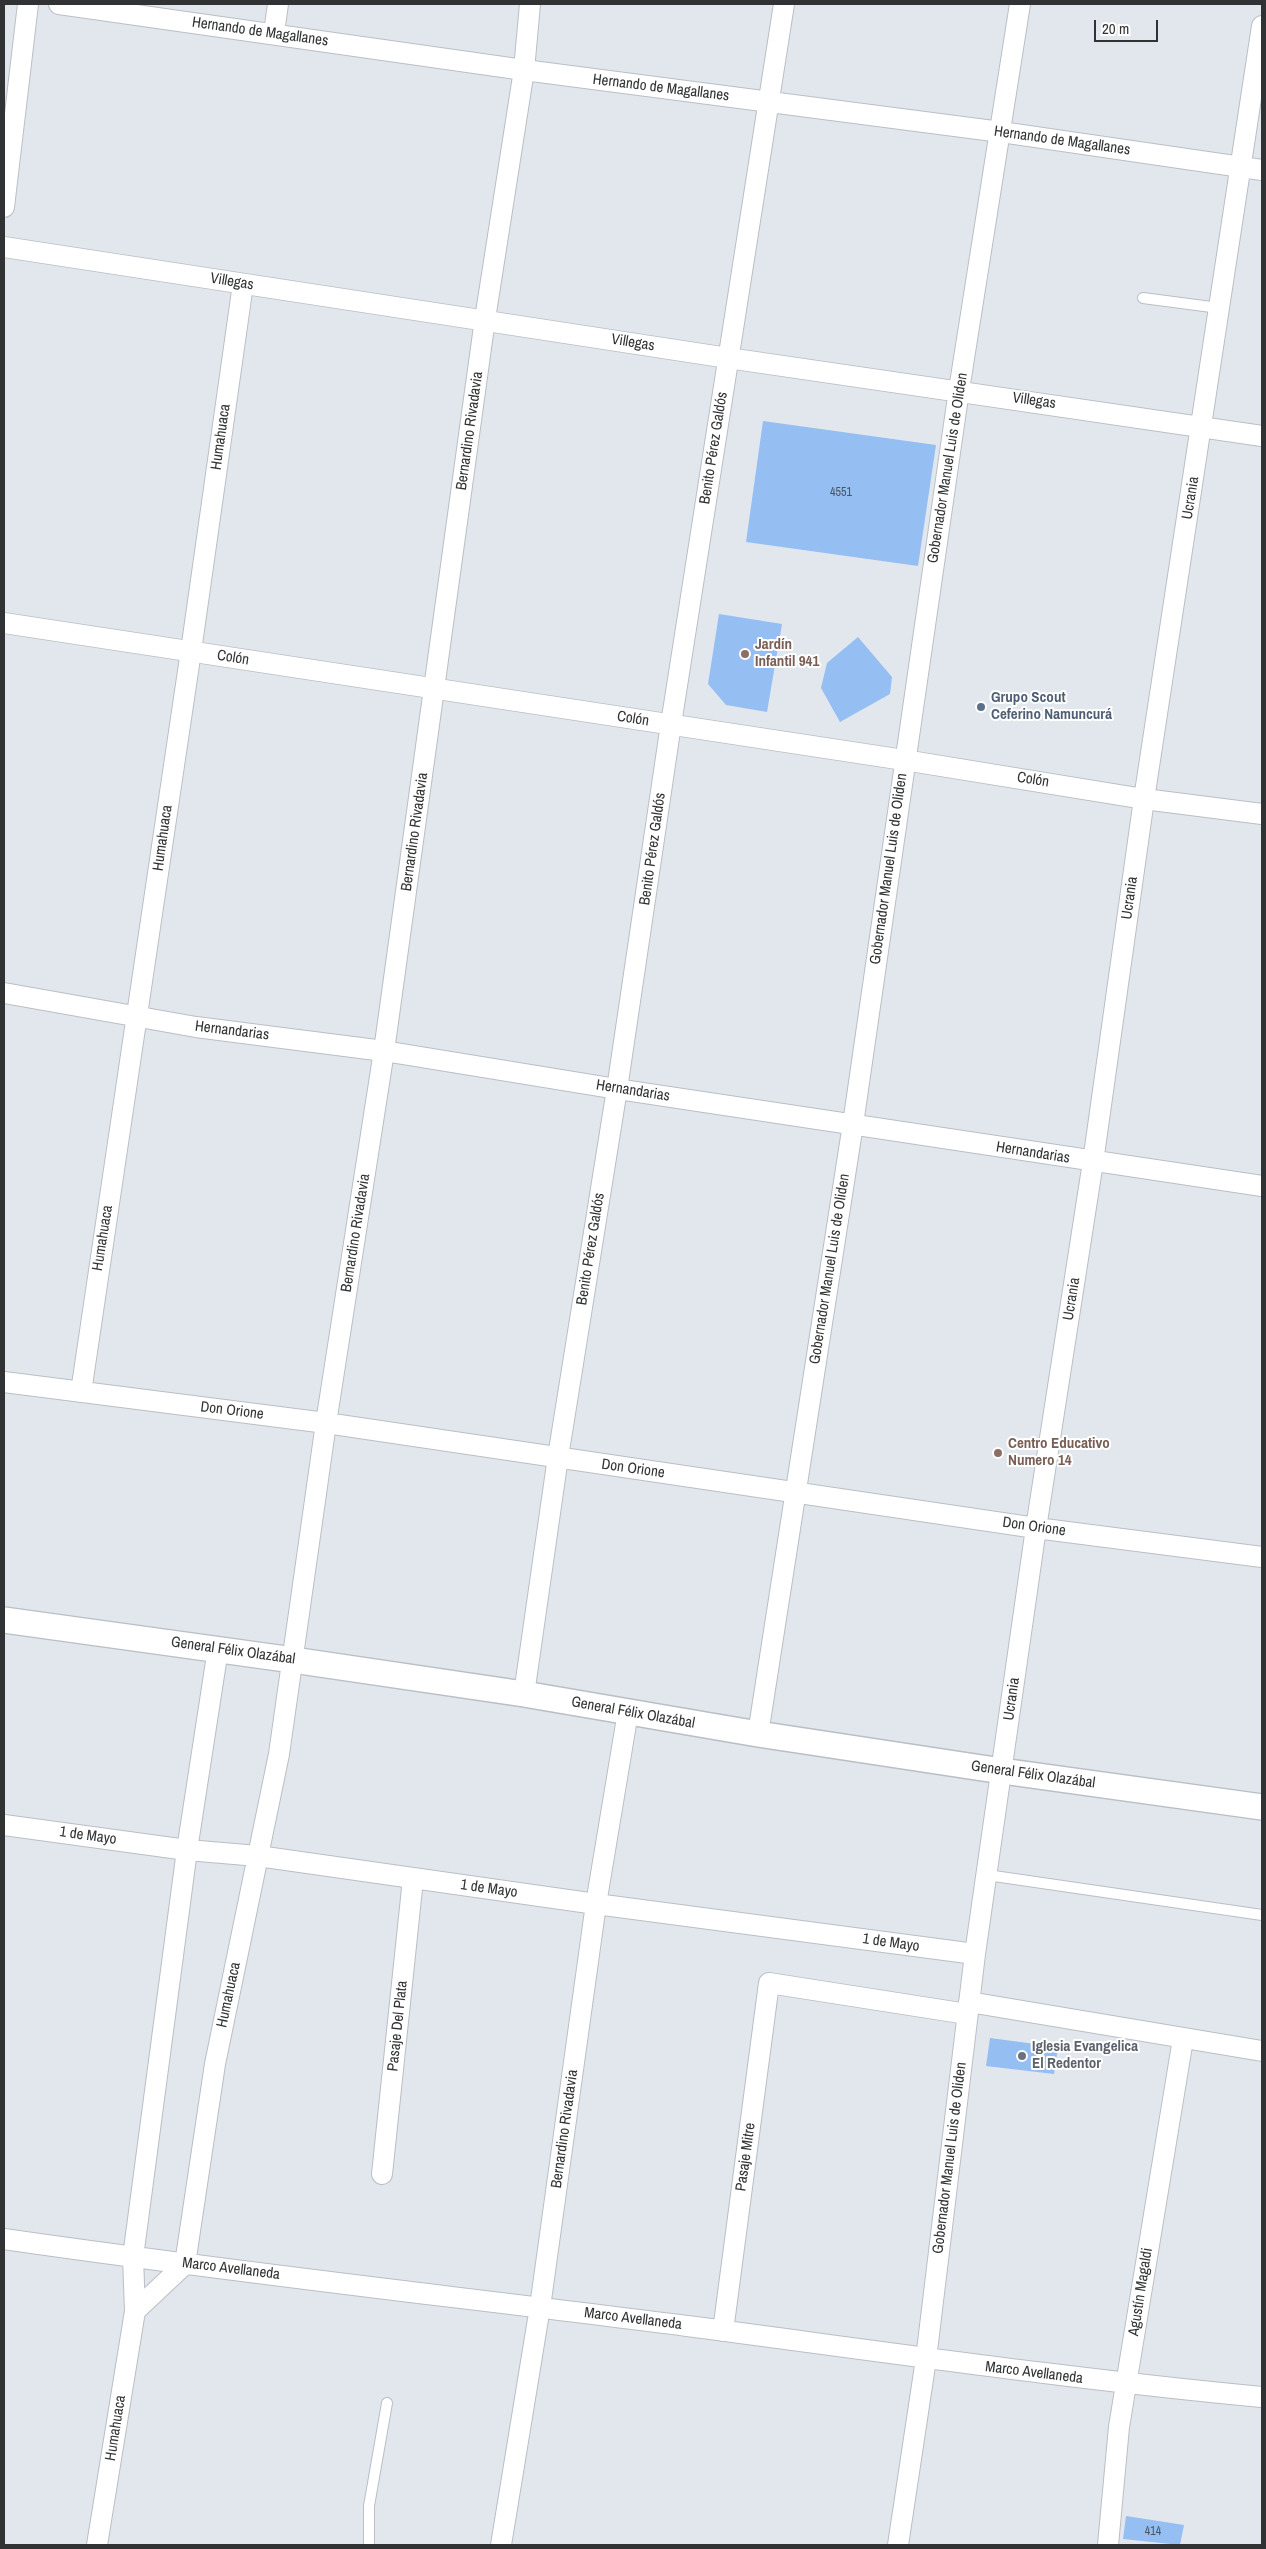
<!DOCTYPE html>
<meta charset="utf-8">
<style>
body{margin:0}
#map{position:relative;width:1266px;height:2549px;overflow:hidden;background:#e2e7ee;font-family:"Archivo Narrow",sans-serif}
canvas{display:block}
.frame{position:absolute;inset:0;border:5px solid #303234;pointer-events:none}
.scale{position:absolute;left:1094px;top:20px;width:64px;height:22px;box-sizing:border-box;border:2px solid #303234;border-top:0;padding-left:6px;font-size:15px;line-height:18px;white-space:nowrap;color:#303234;-webkit-text-stroke:4px #fff;paint-order:stroke}
</style>
<div id="map">
<canvas width="1266" height="2549"></canvas>
<div class="frame"></div>
<div class="scale">20 m</div>
</div>
<script>
const c = document.querySelector('canvas').getContext('2d');
c.lineJoin = 'round';
function paint(path, color) { c.fillStyle = color; c.fill(path, 'evenodd'); }
function strokePath(path, color, width, dash) { c.strokeStyle = color; c.lineWidth = width; c.lineCap = dash ? 'butt' : 'round'; c.setLineDash(dash || []); c.stroke(path); }
function write(font, color, halo, rows, align = 'center') {
  c.font = font + ' "Archivo Narrow",sans-serif'; c.lineWidth = 4; c.setLineDash([]); c.textBaseline = 'middle'; c.strokeStyle = halo; c.fillStyle = color; for (const [text, x, y, turn = 0] of rows) {
    c.save(); c.translate(x, y); c.rotate((+turn || 0) * Math.PI / 180); c.textAlign = isNaN(turn) ? turn : align; if (halo) c.strokeText(text, 0, 0); c.fillText(text, 0, 0); c.restore();
  }
}
paint(new Path2D(`
 M763,421L936,445L918,566L746,542Z
 M719,614L782,624L767,712L726,705L708,684Z
 M858,637L892,677L890,694L840,722L821,688L827,663Z
 M990,2038L1058,2047L1054,2074L986,2066Z
 M1126,2516L1184,2525L1180,2545L1123,2539Z`), '#95bef2');
const service = new Path2D(`
 M1143,298L1219,308
 M987,1875L1262,1915
 M369,2545V2506L387,2403`);
const minor = new Path2D(`
 M59,4L524,70L1001,132L1262,170
 M274,33L278,4
 M4,207L28,4
 M4,247L728,358L1262,436
 M4,623L904,760L1144,799L1262,814
 M4,993L196,1027L384,1051L617,1089L1262,1186
 M4,1382L326,1423L1036,1528L1262,1557
 M81,1392L191,651L243,284
 M524,1694L558,1457L617,1089L671,724L784,4
 M758,1734L853,1124L959,390L1020,4
 M4,1825L187,1850L258,1856L596,1904L975,1954
 M969,2002L1262,2051
 M382,2174L413,1879
 M4,2239C231,2272 459,2297 687,2326C879,2351 1070,2379 1262,2397
 M135,2311L185,2264L215,2064L279,1754L326,1423L384,1051L485,319L524,70L530,4
 M723,2331L769,1983L967,2014
 M97,2545L135,2311L133,2257L187,1850L218,1649
 M501,2545L540,2307L596,1904L628,1712
 M898,2545L926,2359L975,1954L1036,1528L1093,1162L1144,799L1262,26
 M1108,2545L1119,2427L1183,2039`);
const tertiary = new Path2D(`
 M4,1620L293,1660L524,1694L758,1734L1002,1771L1262,1807`);
strokePath(service, '#babfc5', 12);
strokePath(minor, '#babfc5', 22);
strokePath(tertiary, '#babfc5', 28);
strokePath(service, '#fff', 10);
strokePath(minor, '#fff', 20);
strokePath(tertiary, '#fff', 25);
for (const [x, y, r, color] of [
 [745,654,5,"#8d6e63"],
 [981,707,5,"#5c6f8a"],
 [998,1453,5,"#8d6e63"],
 [1022,2056,5,"#6b7280"]
]) { const dot = new Path2D(); dot.arc(x, y, r, 0, 2 * Math.PI); c.fillStyle = color; c.fill(dot); strokePath(dot, '#fff', 2); }
write('12px', '#495564', null, [
 ["4551",841,493],
 ["414",1153,2532]
]);
write('15px', '#303234', '#fff', [
 ["Hernando de Magallanes",260,32,8],
 ["Hernando de Magallanes",661,88,7],
 ["Hernando de Magallanes",1062,141,8],
 ["Villegas",232,282,9],
 ["Villegas",633,343,9],
 ["Villegas",1034,401,8],
 ["Bernardino Rivadavia",470,431,-82],
 ["Humahuaca",221,437,-82],
 ["Benito Pérez Galdós",714,448,-81],
 ["Gobernador Manuel Luis de Oliden",948,468,-81],
 ["Ucrania",1191,498,-81],
 ["Colón",233,658,9],
 ["Colón",633,719,9],
 ["Colón",1033,780,9],
 ["Bernardino Rivadavia",415,832,-82],
 ["Humahuaca",163,838,-82],
 ["Benito Pérez Galdós",653,849,-82],
 ["Gobernador Manuel Luis de Oliden",889,869,-82],
 ["Ucrania",1130,898,-82],
 ["Hernandarias",232,1031,7],
 ["Hernandarias",633,1091,9],
 ["Hernandarias",1033,1153,9],
 ["Bernardino Rivadavia",356,1233,-81],
 ["Humahuaca",103,1238,-81],
 ["Benito Pérez Galdós",591,1249,-81],
 ["Gobernador Manuel Luis de Oliden",830,1269,-81],
 ["Ucrania",1072,1299,-81],
 ["Don Orione",232,1411,7],
 ["Don Orione",633,1469,8],
 ["Don Orione",1034,1527,8],
 ["General Félix Olazábal",233,1651,8],
 ["Ucrania",1012,1699,-82],
 ["General Félix Olazábal",633,1713,10],
 ["General Félix Olazábal",1033,1775,8],
 ["1 de Mayo",88,1836,8],
 ["1 de Mayo",489,1889,8],
 ["1 de Mayo",891,1943,8],
 ["Humahuaca",229,1995,-78],
 ["Pasaje Del Plata",398,2026,-84],
 ["Bernardino Rivadavia",565,2129,-82],
 ["Pasaje Mitre",746,2157,-82],
 ["Gobernador Manuel Luis de Oliden",950,2158,-83],
 ["Marco Avellaneda",231,2269,7],
 ["Agustín Magaldi",1141,2292,-81],
 ["Marco Avellaneda",633,2319,7],
 ["Marco Avellaneda",1034,2373,7],
 ["Humahuaca",116,2428,-81]
]);
write('bold 15px', '#785e54', '#fff', [
 ["Jardín",755,645],
 ["Infantil 941",755,662],
 ["Centro Educativo",1008,1444],
 ["Numero 14",1008,1461]
], 'left');
write('bold 15px', '#4e5e75', '#fff', [
 ["Grupo Scout",991,698],
 ["Ceferino Namuncurá",991,715]
], 'left');
write('bold 15px', '#5b616d', '#fff', [
 ["Iglesia Evangelica",1032,2047],
 ["El Redentor",1032,2064]
], 'left');
</script>
